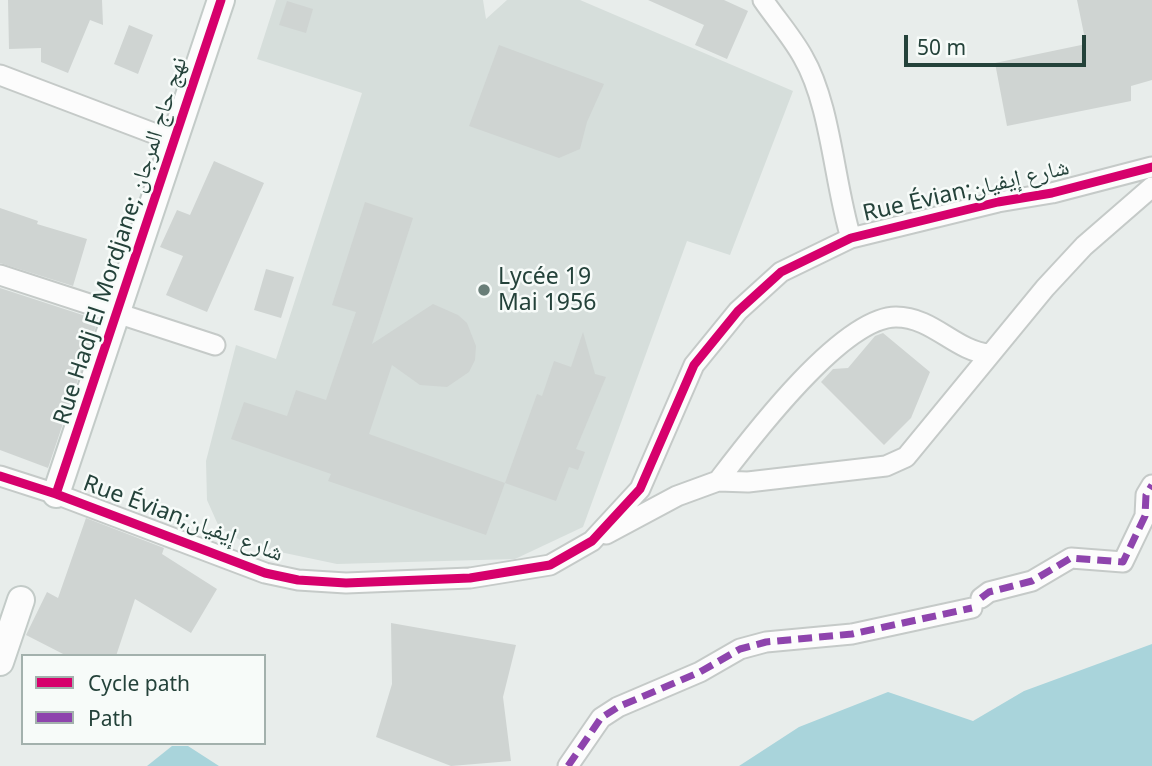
<!DOCTYPE html>
<meta charset="utf-8">
<style>
body{margin:0}
#map{position:relative;width:1152px;height:766px;overflow:hidden;background:#e8edeb;font-family:"Noto Sans",sans-serif}
canvas{display:block}
.legend{position:absolute;left:21px;top:654px;width:245px;height:91px;box-sizing:border-box;background:#f7fbf9;border:2px solid #a3b1ad;margin:0;padding:9px 12px;list-style:none;font-size:21px;color:#24423a}
.legend li{display:flex;align-items:center;gap:14px;height:35px}
.legend b{width:35px;border:2px solid #a3b1ad}
.scale{position:absolute;left:904px;top:35px;width:182px;height:32px;box-sizing:border-box;border:4px solid #24423a;border-top:0;padding-left:9px;font-size:21px;line-height:24px;white-space:nowrap;color:#24423a;-webkit-text-stroke:5px #f7fbf9;paint-order:stroke}
</style>
<div id="map">
<canvas width="1152" height="766"></canvas>
<ul class="legend">
<li><b style="height:9px;background:#d6006c"></b>Cycle path</li>
<li><b style="height:9px;background:#8e44ad"></b>Path</li>
</ul>
<div class="scale">50 m</div>
</div>
<script>
const c = document.querySelector('canvas').getContext('2d');
c.lineJoin = 'round';
function paint(path, color) { c.fillStyle = color; c.fill(path, 'evenodd'); }
function strokePath(path, color, width, dash) { c.strokeStyle = color; c.lineWidth = width; c.lineCap = dash ? 'butt' : 'round'; c.setLineDash(dash || []); c.stroke(path); }
function write(font, color, halo, rows, align = 'center') {
  c.font = font + ' "Noto Sans","Noto Naskh Arabic",sans-serif'; c.lineWidth = 5; c.setLineDash([]); c.textBaseline = 'middle'; c.strokeStyle = halo; c.fillStyle = color; for (const [text, x, y, turn = 0] of rows) {
    c.save(); c.translate(x, y); c.rotate((+turn || 0) * Math.PI / 180); c.textAlign = isNaN(turn) ? turn : align; if (halo) c.strokeText(text, 0, 0); c.fillText(text, 0, 0); c.restore();
  }
}
paint(new Path2D(`
 M276,0H483L486,19L507,0H580L793,91L730,255L687,241L583,527L515,559L337,564L280,552L240,540L219,527L207,500L206,461L236,345L276,359L362,93L257,59Z`), '#d6dedb');
paint(new Path2D(`
 M1152,644V766H739L799,727L888,692L973,721L1024,691Z
 M172,746H188L219,766H147Z`), '#a9d4db');
paint(new Path2D(`
 M8,0H102L103,25L90,20L68,73L41,62V48L9,49Z
 M648,0H724L748,11L727,59L695,45L704,25Z
 M1077,0H1152V80L1131,86V101L1007,126L995,63L1086,44Z
 M287,1L313,9L306,33L279,25Z
 M129,25L153,35L138,74L114,64Z
 M499,45L604,84L587,122L580,149L559,158L469,126Z
 M214,161L264,183L207,312L166,295L183,256L160,247L177,210L190,215Z
 M365,202L413,218L372,344L433,304L458,315L467,323L476,346L475,360L469,372L447,387L420,385L392,365L369,434L505,483L537,394L542,396L554,361L571,367L583,332L595,374L606,377L576,449L585,452L578,470L569,467L556,501L505,483L486,535L328,481L331,474L231,439L244,402L287,416L296,390L326,400L356,312L332,305Z
 M0,208L38,221L37,224L87,239L73,286L0,263Z
 M266,269L294,277L281,318L254,310Z
 M0,288L98,320L48,468L0,450Z
 M883,333L930,372L911,418L884,445L821,382L833,369L848,368L875,336Z
 M86,518L164,548L162,554L217,589L191,633L135,599L116,656H67L26,635L47,592L58,598Z
 M391,623L516,645L503,697L511,761L451,766L376,737L392,684Z`), '#cfd4d2');
const street = new Path2D(`
 M763,0C776,19 792,37 803,57C831,105 834,183 851,238
 M0,75L174,141
 M0,275L215,345
 M0,476L56,494L265,573L298,580L346,583L470,578L550,565L592,541L640,489L694,365L738,311L781,272L851,238L998,202L1052,193L1152,167
 M718,481C750,439 842,317 896,317C933,317 955,351 989,354
 M606,534L677,496L718,481L748,482L886,466L906,457L1045,288L1084,246L1152,187
 M981,598L989,592L1032,581L1071,558L1123,562L1145,516L1146,495L1152,485
 M568,766L601,718L618,707L700,672L740,649L766,642L852,634L972,608`);
const secondary = new Path2D(`
 M56,494L221,0
 M0,662L21,600`);
strokePath(street, '#c5cac8', 23);
strokePath(secondary, '#c3cbc8', 30);
strokePath(street, '#fcfcfc', 19);
strokePath(secondary, '#fcfcfc', 26);
strokePath(new Path2D(`
 M981,598L989,592L1032,581L1071,558L1123,562L1145,516L1146,495L1152,485
 M568,766L601,718L618,707L700,672L740,649L766,642L852,634L972,608`), '#8e44ad', 7, [14, 7]);
strokePath(new Path2D(`
 M0,476L56,494L265,573L298,580L346,583L470,578L550,565L592,541L640,489L694,365L738,311L781,272L851,238L998,202L1052,193L1152,167
 M56,494L221,0`), '#d6006c', 9);
for (const [x, y, r, color] of [
 [484,290,7,"#697e78"]
]) { const dot = new Path2D(); dot.arc(x, y, r, 0, 2 * Math.PI); c.fillStyle = color; c.fill(dot); strokePath(dot, '#f7fbf9', 2.5); }
write('23px', '#24423a', '#f7fbf9', [
 ["Rue Évian;شارع إيفيان",966,191,-13],
 ["Rue Hadj El Mordjane; نهج حاج المرجان",121,241,-72],
 ["Rue Évian;شارع إيفيان",183,519,20]
]);
write('23px', '#24423a', '#f7fbf9', [
 ["Lycée 19",498,277],
 ["Mai 1956",498,303]
], 'left');
</script>
